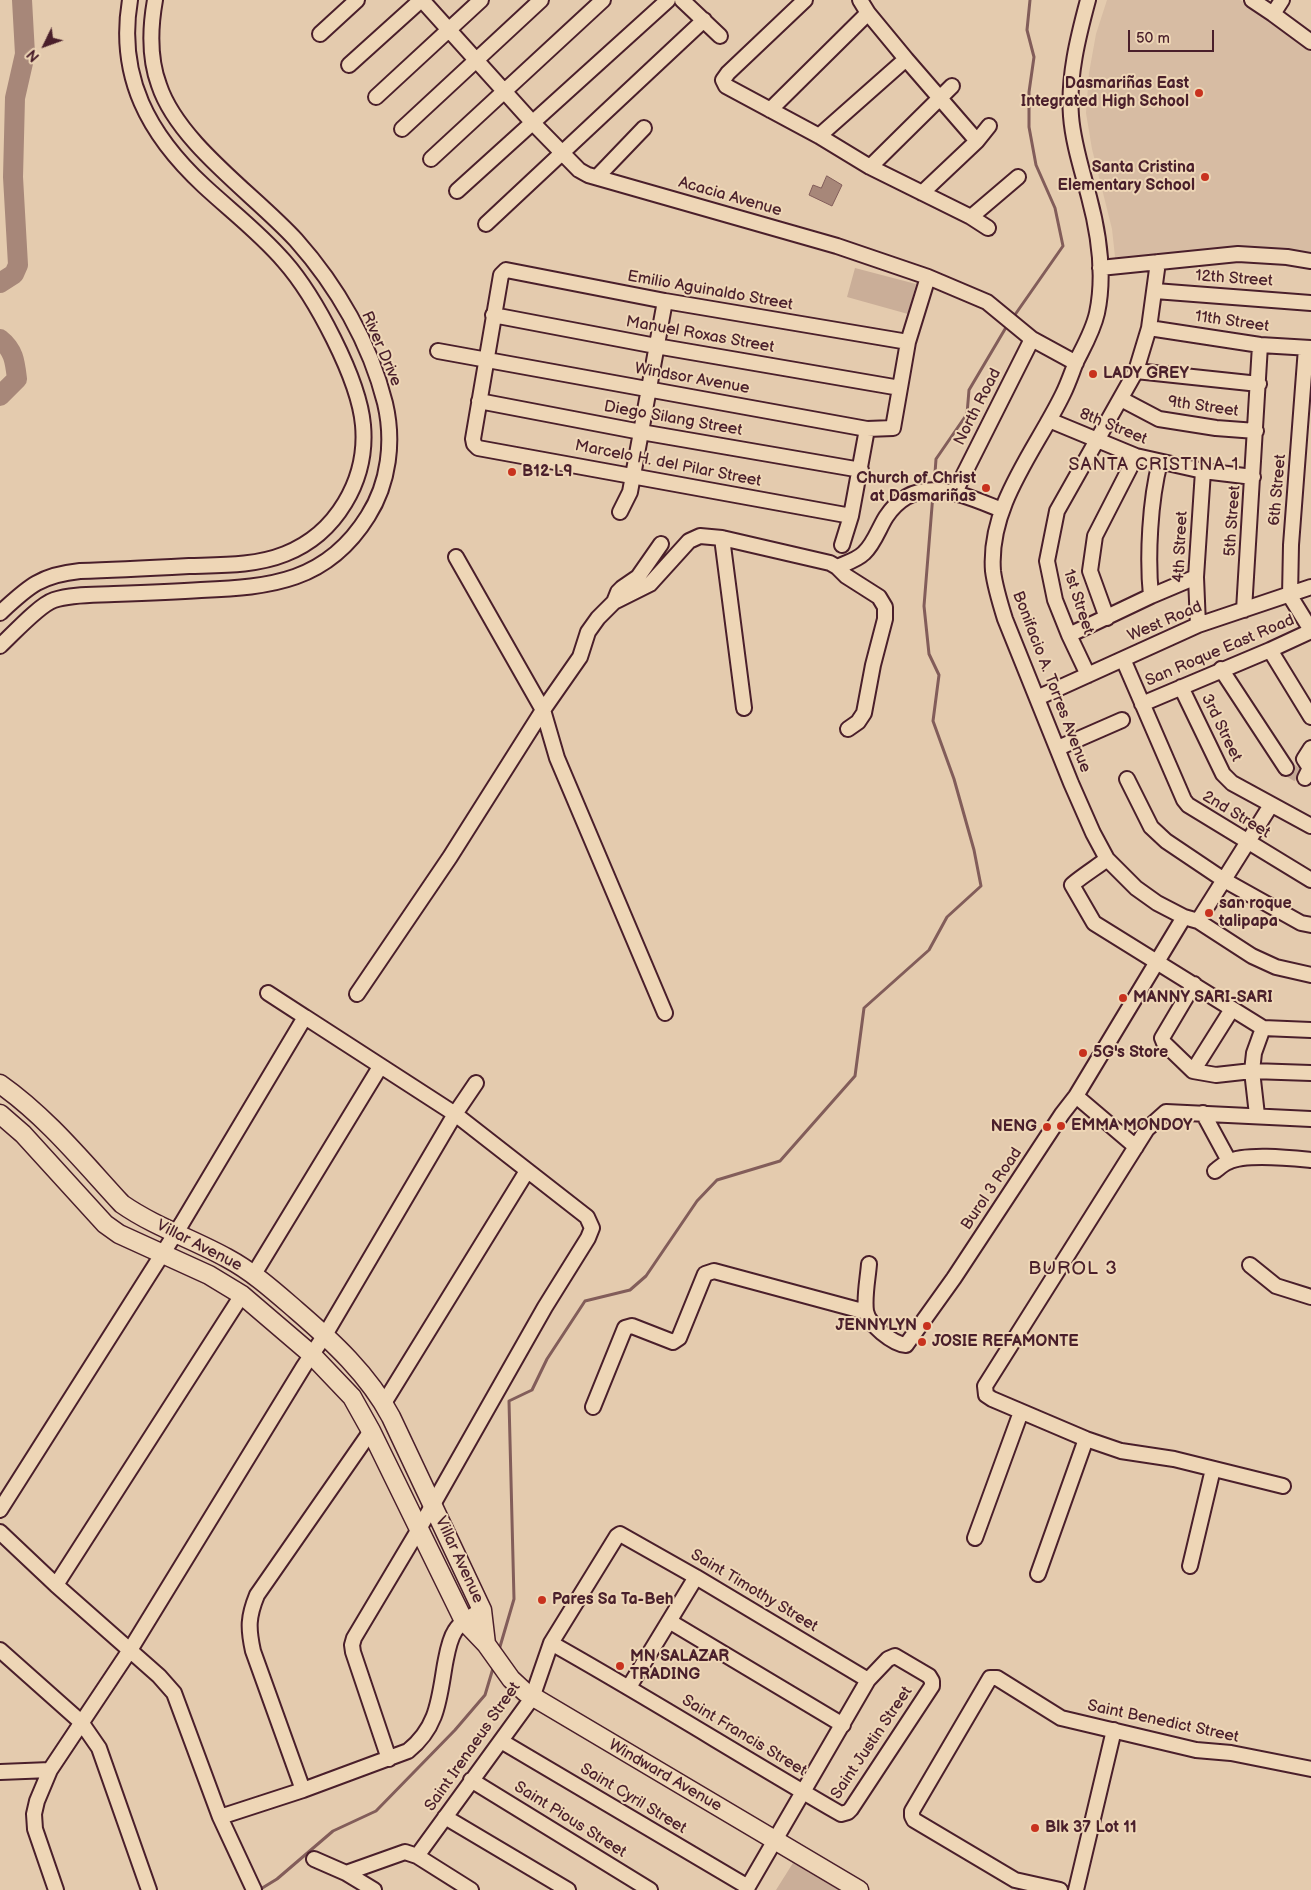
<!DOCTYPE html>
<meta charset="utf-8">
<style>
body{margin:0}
#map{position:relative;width:1311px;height:1890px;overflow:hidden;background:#e4cbae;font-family:"Balsamiq Sans",sans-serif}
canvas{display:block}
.north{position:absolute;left:20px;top:20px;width:50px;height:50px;-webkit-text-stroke:4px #eed6b6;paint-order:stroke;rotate:228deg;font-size:14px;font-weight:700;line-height:20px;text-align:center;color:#4a1f2b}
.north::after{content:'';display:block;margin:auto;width:18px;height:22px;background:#4a1f2b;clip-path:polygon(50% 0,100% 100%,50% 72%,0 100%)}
.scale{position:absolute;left:1128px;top:30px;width:86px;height:22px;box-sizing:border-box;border:2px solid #4a1f2b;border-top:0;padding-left:6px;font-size:15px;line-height:18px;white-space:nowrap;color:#4a1f2b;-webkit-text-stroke:4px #eed6b6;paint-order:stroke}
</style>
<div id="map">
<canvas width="1311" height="1890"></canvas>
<div class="north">N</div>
<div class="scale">50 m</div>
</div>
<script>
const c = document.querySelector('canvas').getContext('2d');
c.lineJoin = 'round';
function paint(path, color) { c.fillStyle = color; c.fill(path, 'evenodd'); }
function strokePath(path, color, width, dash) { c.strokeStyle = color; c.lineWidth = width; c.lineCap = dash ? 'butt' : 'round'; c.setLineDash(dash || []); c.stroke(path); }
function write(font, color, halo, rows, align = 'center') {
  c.font = font + ' "Balsamiq Sans",sans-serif'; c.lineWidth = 4; c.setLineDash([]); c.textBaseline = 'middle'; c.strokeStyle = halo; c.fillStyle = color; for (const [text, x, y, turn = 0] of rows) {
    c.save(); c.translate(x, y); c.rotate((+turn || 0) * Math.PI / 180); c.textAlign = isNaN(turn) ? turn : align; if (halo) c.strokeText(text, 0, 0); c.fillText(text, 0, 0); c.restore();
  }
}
paint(new Path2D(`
 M1107,0H1240L1252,7L1311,52V256L1116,266L1112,229L1092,149L1086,113L1089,73L1096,34Z`), '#d7bca3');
paint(new Path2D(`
 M855,268L916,284L908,314L847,297Z
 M793,1863L839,1890H776Z`), '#caae98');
const water = new Path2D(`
 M827,176L842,185L832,206L809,195L813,185L821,188Z`);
paint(water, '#a78779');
strokePath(water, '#825d5a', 1);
strokePath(new Path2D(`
 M1012,319L1063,246L1055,208L1036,165L1029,127V92L1034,57L1027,30L1030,0
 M934,487L936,459L967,414L969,390L1008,324
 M499,1650L514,1599L509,1401L532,1390L547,1359L585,1301L630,1290L646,1276L697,1201L717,1180L780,1161L855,1076L864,1008L929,950L947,917L981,886L974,850L954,779L933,721L939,675L929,654L924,606L933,494
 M259,1890L277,1879L333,1831L376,1811L455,1730L485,1695L494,1665`), '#825d5a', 3);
strokePath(new Path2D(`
 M0,283L14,274L18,265L13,177L15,98L25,54L22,0
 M0,339C14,350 15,362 17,379L0,396`), '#a78779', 20);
strokePath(new Path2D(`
 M1286,768L1303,778`), '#c5a994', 14, [14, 7]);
const minor = new Path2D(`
 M422,0L532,122L579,170L588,175L837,246L928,277L987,302L1032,339L1076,363
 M682,0L720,36
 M805,0L728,73L723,80L726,86L819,136L870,167L971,217L988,228
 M860,0L868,13
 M1088,0C1078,37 1068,77 1071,116C1073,143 1082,170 1089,197C1099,234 1105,275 1097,313C1093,331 1084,346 1076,362C1072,372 1068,384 1063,394C1036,450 988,505 993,571C995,587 1000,603 1005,619L1071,783L1093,833L1107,859L1136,888L1157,903L1184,917L1198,921L1252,956L1276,967L1311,975
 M1252,0L1273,14L1311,42
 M1273,14L1282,0
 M320,34L357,0
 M349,65L421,0
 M376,97L481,0
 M770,110L868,13L906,59
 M402,129L541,0
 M819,136L906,59L977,141
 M431,159L603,0
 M870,167L952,86
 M597,177L644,128
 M457,191L668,0
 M922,193L977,141L989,126
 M971,217L1018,177
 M486,224L704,20
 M1100,268L1238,254L1287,257L1311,261
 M1155,291L1311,303
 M493,315L656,346L900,388
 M1149,328L1260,345L1311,348
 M1306,348L1291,545L1290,596L1311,630
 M438,351L867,429L893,428L908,342L928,277
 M1136,371L1259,384
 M1121,399L1159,419L1216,428L1256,431
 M479,401L641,432L861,470
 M1049,420L1136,456L1203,471L1253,477
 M955,492L1032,339
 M620,512L630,492L665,301
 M851,516L478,448L474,444L473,439L501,275L506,270L665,301L908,342
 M722,538L744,708
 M842,545L851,516L867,429
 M456,557L543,710L557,758L665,1013
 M837,567C846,563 857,560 864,553C874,544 879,528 886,517C916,471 963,495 1002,510
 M1151,596C1147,557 1150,500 1160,462
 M614,602L650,584L689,541L700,536L722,538L830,563L837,567L846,576L879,597L885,607V619L873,665L864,713L858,722L848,729
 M1244,610L1260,345
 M0,613C28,587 40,575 80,571C117,570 153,568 189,566C221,565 255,566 285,554C336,534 368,480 363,425C359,379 315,296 284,261C260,233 231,211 204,186C149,135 117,77 130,0
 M1107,618L1090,571L1095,536L1136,456
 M1198,625L1196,577L1203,471
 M1069,635L1151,596L1196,577
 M0,646C13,634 39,605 54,600C72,594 95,595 114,594C143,593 172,592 201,590C271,587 327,582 368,516C389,483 394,441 385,403C370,343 337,286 296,240C255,195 178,143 159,85C149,58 150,28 155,0
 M1270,650L1311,717
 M1123,659L1184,800L1188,805L1311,880
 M1221,669L1286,768
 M1088,675L1069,635L1055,600L1047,561L1057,511L1136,371L1149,328L1158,262
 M1181,687L1223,774L1232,783L1311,826
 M1037,698L1198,625L1311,587
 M1142,704L1270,650L1311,631
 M1058,748L1122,720
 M1305,778L1310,768L1304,759L1311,748
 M1127,779L1151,827L1166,841L1224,880L1301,923L1311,925
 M1107,859C1101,864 1075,881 1072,885L1094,923L1263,1028L1311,1030
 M1198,921L1271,805
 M1194,984L1162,1038L1164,1043L1193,1071L1216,1075L1252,1071L1311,1073
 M268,993L305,1017
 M357,994L450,857L543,710L580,657L588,632L598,618L614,602L618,592L622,588L638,577L661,544
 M1193,1071L1232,1009
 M1076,1096L1136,1147
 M1203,1113L1229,1161
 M1257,1115L1252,1071L1254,1053L1263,1028
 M1215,1171C1219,1168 1223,1164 1228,1162C1245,1153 1291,1158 1311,1160
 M869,1264C868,1278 864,1296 866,1311C868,1324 893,1344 906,1345L954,1278L1062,1114L1076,1096L1184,917
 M1250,1265L1276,1286L1311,1297
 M254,1274L380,1067
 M384,1403L527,1171
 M593,1407L625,1328L632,1326L673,1342L679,1338L705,1274L714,1271L866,1312
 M1283,1486L1174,1459L1121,1451L1086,1439L992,1399L986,1395L985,1386L1147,1129L1166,1112L1311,1119
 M0,1510L182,1223L305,1017L455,1114L587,1217L592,1228L588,1238L545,1307L419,1529L354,1638L352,1645L353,1652L389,1759
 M0,1532L56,1585L159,1676L174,1693L220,1817L254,1890
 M975,1538L1021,1412
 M1190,1566L1213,1469
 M1038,1574L1086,1439
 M56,1585L242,1295
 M669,1621L843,1725
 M551,1643C649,1698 744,1758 841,1814L848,1812L851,1809L932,1686V1681L929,1676L895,1656L888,1659L868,1680L746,1890
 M0,1650L81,1722L99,1748L149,1890
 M629,1687L696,1577
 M501,1741L748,1887
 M0,1772L50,1770
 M471,1780L650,1890
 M303,1790L253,1651C248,1628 248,1617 257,1595L371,1431
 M220,1817L303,1790L408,1751C438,1727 439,1699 445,1664C447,1654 449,1640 455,1631C461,1621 472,1616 482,1610
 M445,1817L568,1890
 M417,1856L471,1890
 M314,1859L346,1873L405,1852L417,1856L532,1698L551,1643L617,1536L620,1534L696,1577L868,1680
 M346,1873L374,1890
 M56,1890L35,1829L34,1814L37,1801L50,1770L130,1650L304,1366L325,1335L455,1114L476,1083
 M1060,1890L1015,1880L914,1820L912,1816V1811L990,1678H997L1061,1718L1196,1750L1231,1753L1311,1769
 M1076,1890L1114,1730`);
const major = new Path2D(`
 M0,1084C47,1117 84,1163 122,1204C155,1227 193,1239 227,1258C253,1272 274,1291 296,1310C332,1341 369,1375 391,1417L482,1610L486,1644
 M0,1114L23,1134L105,1224L119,1234L209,1275L242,1295L311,1354L352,1397L371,1431L464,1621L486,1644L511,1679L525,1692L859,1890`);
strokePath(minor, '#4a1f2b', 18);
strokePath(major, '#4a1f2b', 21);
strokePath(minor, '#eed6b6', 14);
strokePath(major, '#eed6b6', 18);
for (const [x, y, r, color] of [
 [1199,93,5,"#c8321e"],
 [1205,177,5,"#c8321e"],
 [1093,374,5,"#c8321e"],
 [512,472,5,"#c8321e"],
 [986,488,5,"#c8321e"],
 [1209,913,5,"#c8321e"],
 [1123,998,5,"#c8321e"],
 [1083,1053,5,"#c8321e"],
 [1061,1126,5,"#c8321e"],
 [1047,1127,5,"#c8321e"],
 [927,1326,5,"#c8321e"],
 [922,1342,5,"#c8321e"],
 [542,1600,5,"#c8321e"],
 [620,1666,5,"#c8321e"],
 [1035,1828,5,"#c8321e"]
]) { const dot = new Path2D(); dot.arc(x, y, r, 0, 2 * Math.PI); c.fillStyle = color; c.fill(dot); strokePath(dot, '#eed6b6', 2); }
write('bold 16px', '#4a1f2b', '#eed6b6', [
 ["Dasmariñas East",1189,84,"right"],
 ["Integrated High School",1189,102,"right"],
 ["Santa Cristina",1195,168,"right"],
 ["Elementary School",1195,186,"right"],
 ["LADY GREY",1103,374],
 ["B12 L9",522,472],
 ["Church of Christ",976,479,"right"],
 ["at Dasmariñas",976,497,"right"],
 ["san roque",1219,904],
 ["talipapa",1219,922],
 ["MANNY SARI-SARI",1133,998],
 ["5G's Store",1093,1053],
 ["EMMA MONDOY",1071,1126],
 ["NENG",1037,1127,"right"],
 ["JENNYLYN",917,1326,"right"],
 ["JOSIE REFAMONTE",932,1342],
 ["Pares Sa Ta-Beh",552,1600],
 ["MN SALAZAR",630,1657],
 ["TRADING",630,1675],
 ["Blk 37 Lot 11",1045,1828]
], 'left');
write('16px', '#4a1f2b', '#eed6b6', [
 ["Acacia Avenue",730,197,16],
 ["12th Street",1234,279,4],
 ["Emilio Aguinaldo Street",710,291,10],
 ["11th Street",1232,322,8],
 ["Manuel Roxas Street",700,335,10],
 ["River Drive",381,349,67],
 ["Windsor Avenue",692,379,10],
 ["North Road",978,407,-63],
 ["9th Street",1203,407,8],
 ["Diego Silang Street",673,419,10],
 ["8th Street",1113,427,22],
 ["Marcelo H. del Pilar Street",668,464,11],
 ["6th Street",1278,490,-85],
 ["5th Street",1233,521,-86],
 ["4th Street",1181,547,-87],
 ["1st Street",1078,602,72],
 ["West Road",1165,622,-23],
 ["San Roque East Road",1220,651,-23],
 ["Bonifacio A. Torres Avenue",1051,682,69],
 ["3rd Street",1221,728,64],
 ["2nd Street",1236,815,31],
 ["Burol 3 Road",992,1189,-56],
 ["Villar Avenue",199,1246,27],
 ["Villar Avenue",459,1560,65],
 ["Saint Timothy Street",754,1591,31],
 ["Saint Benedict Street",1163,1722,12],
 ["Saint Francis Street",744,1736,31],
 ["Saint Justin Street",872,1743,-56],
 ["Saint Irenaeus Street",473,1747,-55],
 ["Windward Avenue",665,1776,30],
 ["Saint Cyril Street",633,1799,31],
 ["Saint Pious Street",570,1820,32]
]);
c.letterSpacing = '1px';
write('18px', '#4a1f2b', '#eed6b6', [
 ["SANTA CRISTINA 1",1154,465]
]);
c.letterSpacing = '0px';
c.letterSpacing = '1px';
write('19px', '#4a1f2b', '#eed6b6', [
 ["BUROL 3",1073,1269]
]);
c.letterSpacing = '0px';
</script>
